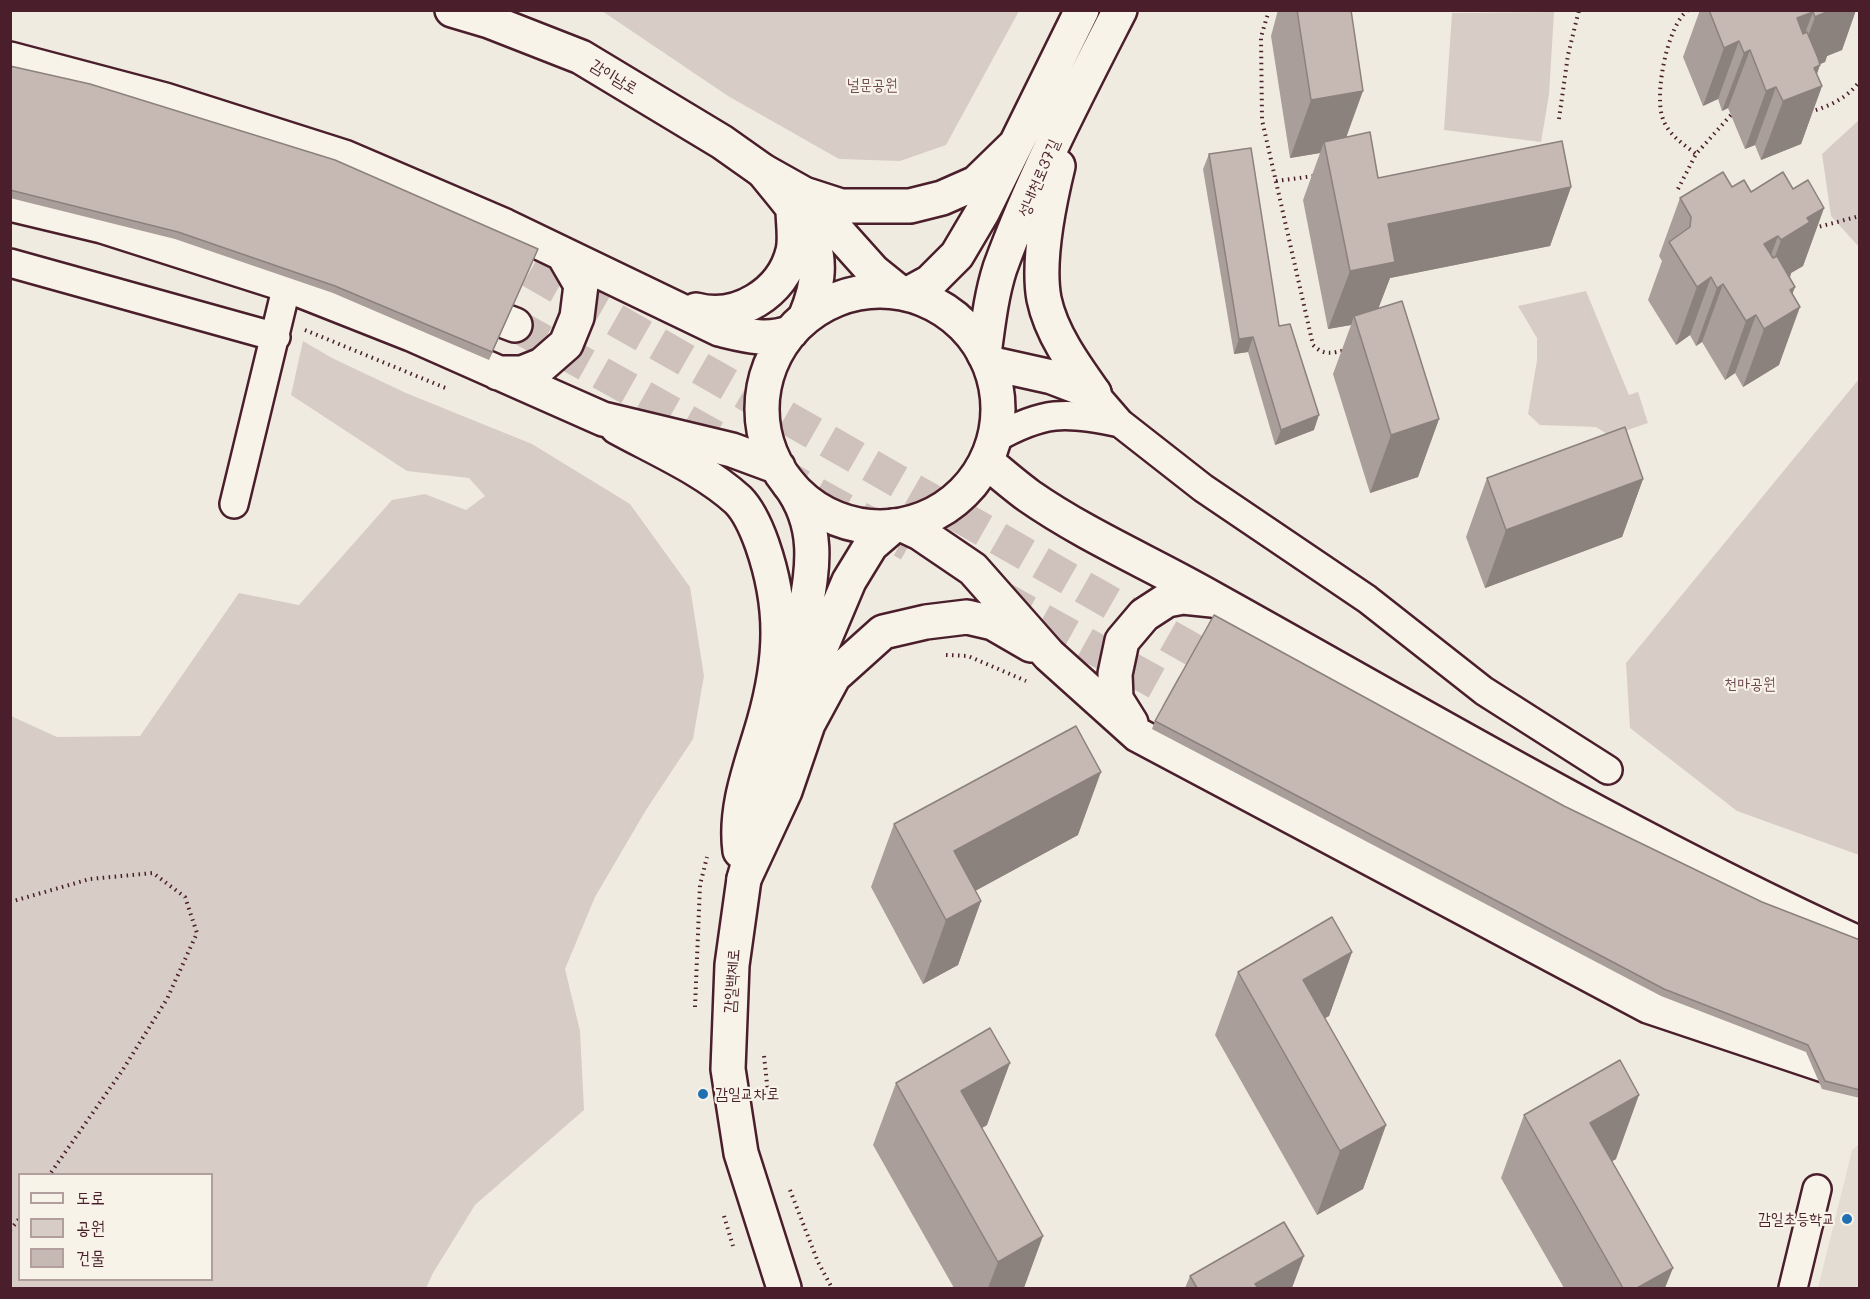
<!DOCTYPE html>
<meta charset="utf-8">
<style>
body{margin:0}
#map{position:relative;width:1870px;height:1299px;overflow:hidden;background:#f0ebe0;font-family:Mali,"Poor Story",sans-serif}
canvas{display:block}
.frame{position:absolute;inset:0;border:12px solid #4a1f2b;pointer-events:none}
.legend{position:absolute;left:18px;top:1173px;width:195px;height:108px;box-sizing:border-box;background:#f7f3e8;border:2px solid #b29e9c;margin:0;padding:8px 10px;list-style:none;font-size:18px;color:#4a1f2b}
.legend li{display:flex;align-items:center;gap:12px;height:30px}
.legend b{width:30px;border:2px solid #b29e9c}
</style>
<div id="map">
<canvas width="1870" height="1299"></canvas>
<div class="frame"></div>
<ul class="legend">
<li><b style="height:8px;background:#f7f3e8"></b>도로</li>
<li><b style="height:16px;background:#d8cdc6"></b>공원</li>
<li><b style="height:16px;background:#c6b8b3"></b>건물</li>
</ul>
</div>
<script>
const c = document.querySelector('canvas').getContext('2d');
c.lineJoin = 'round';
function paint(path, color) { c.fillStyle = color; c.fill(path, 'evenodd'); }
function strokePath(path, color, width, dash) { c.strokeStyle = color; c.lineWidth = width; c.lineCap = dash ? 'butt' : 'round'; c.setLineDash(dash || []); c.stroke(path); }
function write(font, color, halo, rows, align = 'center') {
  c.font = font + ' Mali,"Poor Story",sans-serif'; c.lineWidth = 4.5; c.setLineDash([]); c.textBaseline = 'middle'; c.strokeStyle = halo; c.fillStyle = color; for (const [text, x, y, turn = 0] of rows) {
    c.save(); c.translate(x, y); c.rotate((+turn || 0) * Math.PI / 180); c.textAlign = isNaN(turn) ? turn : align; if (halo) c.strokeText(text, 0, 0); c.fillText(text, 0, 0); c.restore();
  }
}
paint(new Path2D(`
 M1859,1144V1288H1818L1852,1150Z`), '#e3dcd2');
paint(new Path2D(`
 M602,11H1019L946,145L900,161L839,159L728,96Z
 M1554,12L1549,95L1541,142L1444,130L1452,13Z
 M1859,120V247L1831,216L1822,154Z
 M1586,291L1629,395L1638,392L1648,423L1610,436L1596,427L1540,425L1528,414L1537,360V338L1518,306Z
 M303,341L332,358L406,393L532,444L630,504L690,587L704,676L693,739L646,810L595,897L565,969L580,1031L584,1110L475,1205L433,1273L426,1288H11V716L57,737L140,736L239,593L299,605L392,500L425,494L466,510L485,496L469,478L407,471L291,395ZM212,1174V1280H20V1174Z
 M1859,379V855L1737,811L1630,728L1626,663Z`), '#d8cdc6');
strokePath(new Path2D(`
 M530,271L1232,672
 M515,325L728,444
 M773,470L909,545
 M999,596L1211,713`), '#cfc2bc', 33, [33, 16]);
const street = new Path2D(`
 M10,263L276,337
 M1094,393L1120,423L1203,488L1367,599L1484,691L1608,770
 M994,439C1043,411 1065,411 1120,423
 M234,504L287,285
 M1793,1288L1817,1189`);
const secondary = new Path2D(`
 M452,10L489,21L581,57L722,142L763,171L804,194L841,206H910L942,198L976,183L1014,146
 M1058,166C1049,203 1037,261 1044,299C1051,333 1074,365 1094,393
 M804,194L873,271L899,292
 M908,294L930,282L957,255L983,211L1082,10
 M984,354C988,325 991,296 1000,268C1032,180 1077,94 1120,10
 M617,427C657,449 704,469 738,500C749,511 757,530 762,544C784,607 782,658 764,722C752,764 734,807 740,851
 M802,673L819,652L849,581L871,545L893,526
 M784,1288L741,1153L728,1069L732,965L744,879L801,675C800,664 798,652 800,642C808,585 827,535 789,484`);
const primary = new Path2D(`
 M10,59L165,100L344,157L505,226L719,329C744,335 767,342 791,332
 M763,171C806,225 835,247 805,318
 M10,204L102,226L287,285L411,334L603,419L732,450L778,467
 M762 409a118 118 0 1 1 236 0a118 118 0 1 1-236 0Z
 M465,306L515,325
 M696,310C737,321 783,293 793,251C796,239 793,222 793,209
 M989,363L1052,377L1094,393
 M498,373H522L542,365L566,344L577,317L581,285L563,254
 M986,461C1000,473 1014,485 1029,496C1088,537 1155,565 1217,601C1429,719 1638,843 1860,944
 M903,525L920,533L973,569L1049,655L1138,735L1648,1006L1860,1077
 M1131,723L1116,699L1115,674L1122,641L1144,615L1167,600L1183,597L1212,600
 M744,879L785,791L808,724L834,676L883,632L926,622L967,617L993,623L1031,645`);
strokePath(street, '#4a1f2b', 32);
strokePath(secondary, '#4a1f2b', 38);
strokePath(primary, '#4a1f2b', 38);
strokePath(new Path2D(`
 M1269,10L1261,37L1262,120L1313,345C1324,356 1332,353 1346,350
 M1688,10C1667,26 1655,92 1662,116C1667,134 1682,143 1696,154
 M1810,112C1830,106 1847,98 1860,81
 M1559,119L1568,55L1579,10
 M1276,181L1314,176
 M1678,189L1696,154L1731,115
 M1814,228L1860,216
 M305,330L448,389
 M946,655L968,656L1026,681
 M10,902L90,879L153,873L185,897L197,933L167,999L122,1071L50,1174
 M695,1007L700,885L707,857
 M764,1056L768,1093
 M790,1190L818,1262L832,1288
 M724,1216L733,1246
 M10,1230L20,1218`), '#4a1f2b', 4, [1.5, 4.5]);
strokePath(street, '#f7f3e8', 27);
strokePath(secondary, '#f7f3e8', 33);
strokePath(primary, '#f7f3e8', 33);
paint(new Path2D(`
 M1278,10H1351L1347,137L1378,178L1571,187L1550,246L1390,278L1378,308L1439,419L1418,477L1370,493L1333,374L1351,325L1328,329L1303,200L1320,153L1290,158L1271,36Z
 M1700,10H1856L1842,50L1827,56L1825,62L1820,64L1817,74L1822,86L1801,144L1761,160L1755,145L1745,149L1728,108L1722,111L1718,99L1703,106L1683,57Z
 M10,66L535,256L489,360L333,293L175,239L10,198Z
 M1209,154L1279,326L1314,430L1275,445L1248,352L1234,354L1203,169Z
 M1732,187L1751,192L1793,189L1824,208L1803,266L1791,273L1790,278L1793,294L1779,365L1743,387L1735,373L1725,380L1702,342L1696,346L1690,335L1676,345L1648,300L1662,261L1659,256L1680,198Z
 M1487,478L1643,479L1622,537L1485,588L1466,537Z
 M1155,721L1564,806L1762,902L1860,940V1098L1822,1089L1806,1052L1661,996L1152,729Z
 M894,824L1078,835L975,891L981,901L958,965L923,984L871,887Z
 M1352,952L1329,1016L1325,1018L1386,1125L1363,1189L1317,1215L1215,1035L1238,972Z
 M896,1083L987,1125L982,1128L1024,1288H954L873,1145Z
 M1524,1115L1616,1159L1612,1161L1637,1288H1564L1501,1178Z
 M1190,1276L1292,1288H1185Z`), '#aa9e9a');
paint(new Path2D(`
 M1831,10H1856L1842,50L1827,56L1825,62L1794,75L1815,17Z
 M1813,12L1791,70L1797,18Z
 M1739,41L1718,99L1703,106L1724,48Z
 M1750,50L1728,108L1722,111L1744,53Z
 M1820,65L1811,90L1822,86L1801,144L1761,160L1783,101L1814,68Z
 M1776,87L1755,145L1745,149L1766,91Z
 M1363,91L1342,149L1324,142L1320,153L1290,158L1311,100Z
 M1571,187L1550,246L1390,278L1374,320L1354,316L1351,325L1328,329L1350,271L1388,224Z
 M1824,208L1803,266L1791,273L1789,280L1760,298L1781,240L1807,218Z
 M1778,236L1757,294L1764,244Z
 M538,249L535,256L489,360L492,352Z
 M1711,277L1690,335L1676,345L1697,287Z
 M1723,284L1702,342L1696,346L1717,288Z
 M1795,287L1784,317L1800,307L1779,365L1743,387L1764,329L1790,290Z
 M1756,315L1735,373L1725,380L1746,321Z
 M1253,337L1248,352L1234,354L1239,339Z
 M1319,415L1314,430L1275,445L1281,430Z
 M1439,419L1418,477L1370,493L1391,435Z
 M1643,479L1622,537L1485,588L1506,530Z
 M1101,772L1078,835L940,910L954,851Z
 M981,901L958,965L923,984L946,920Z
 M1352,952L1329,1016L1280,1043L1303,980Z
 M1010,1063L987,1125L938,1154L961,1091Z
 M1639,1095L1616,1159L1567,1187L1590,1123Z
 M1386,1125L1363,1189L1317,1215L1340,1151Z
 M1043,1236L1024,1288H988L998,1262Z
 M1304,1256L1292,1288H1254L1255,1284Z
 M1673,1268L1665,1288H1637Z`), '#8b817d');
const building = new Path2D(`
 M1297,10H1351L1363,91L1311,100Z
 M1709,10H1831L1815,17L1813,12L1797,18L1803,34L1807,32L1818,58L1820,65L1814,68L1822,86L1783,101L1776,87L1766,91L1750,50L1744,53L1739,41L1724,48Z
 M10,66L90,84L335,160L538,249L492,352L335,286L178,232L10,190Z
 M1370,132L1378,178L1562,141L1571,187L1388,224L1395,262L1350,271L1324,142Z
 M1251,148L1279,326L1290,324L1319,415L1281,430L1253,337L1239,339L1209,154Z
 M1723,172L1732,187L1744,180L1751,192L1783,172L1793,189L1808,180L1824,208L1807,218L1810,222L1781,240L1778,236L1764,244L1773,258L1777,256L1795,287L1790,290L1800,307L1764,329L1756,315L1746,321L1723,284L1717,288L1711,277L1697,287L1669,242L1690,227L1691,217L1680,198Z
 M1402,301L1439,419L1391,435L1354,316Z
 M1625,427L1643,479L1506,530L1487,478Z
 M1214,615L1564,806L1762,902L1860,940V1090L1825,1081L1808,1045L1664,989L1155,721Z
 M1076,726L1101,772L954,851L981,901L946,920L894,824Z
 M1332,917L1352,952L1303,980L1386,1125L1340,1151L1238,972Z
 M990,1028L1010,1063L961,1091L1043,1236L998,1262L896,1083Z
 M1620,1060L1639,1095L1590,1123L1673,1268L1637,1288H1623L1524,1115Z
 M1284,1222L1304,1256L1255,1284L1258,1288H1197L1190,1276Z`);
paint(building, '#c6b8b3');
strokePath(building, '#8b817d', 1.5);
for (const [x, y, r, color] of [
 [703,1094,6,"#1f6fb2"],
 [1847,1219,6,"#1f6fb2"]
]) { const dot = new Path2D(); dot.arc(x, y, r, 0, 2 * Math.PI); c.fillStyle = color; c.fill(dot); strokePath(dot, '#f7f3e8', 2); }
write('16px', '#4a1f2b', '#f7f3e8', [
 ["감이남로",614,77,31],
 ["성내천로37길",1039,178,-67],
 ["감일백제로",732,981,-86]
]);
write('16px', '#6e4a52', '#f7f3e8', [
 ["널문공원",872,85],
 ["천마공원",1750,684]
]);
write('16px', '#4a1f2b', '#f7f3e8', [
 ["감일교차로",715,1094],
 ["감일초등학교",1835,1219,"right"]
], 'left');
</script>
